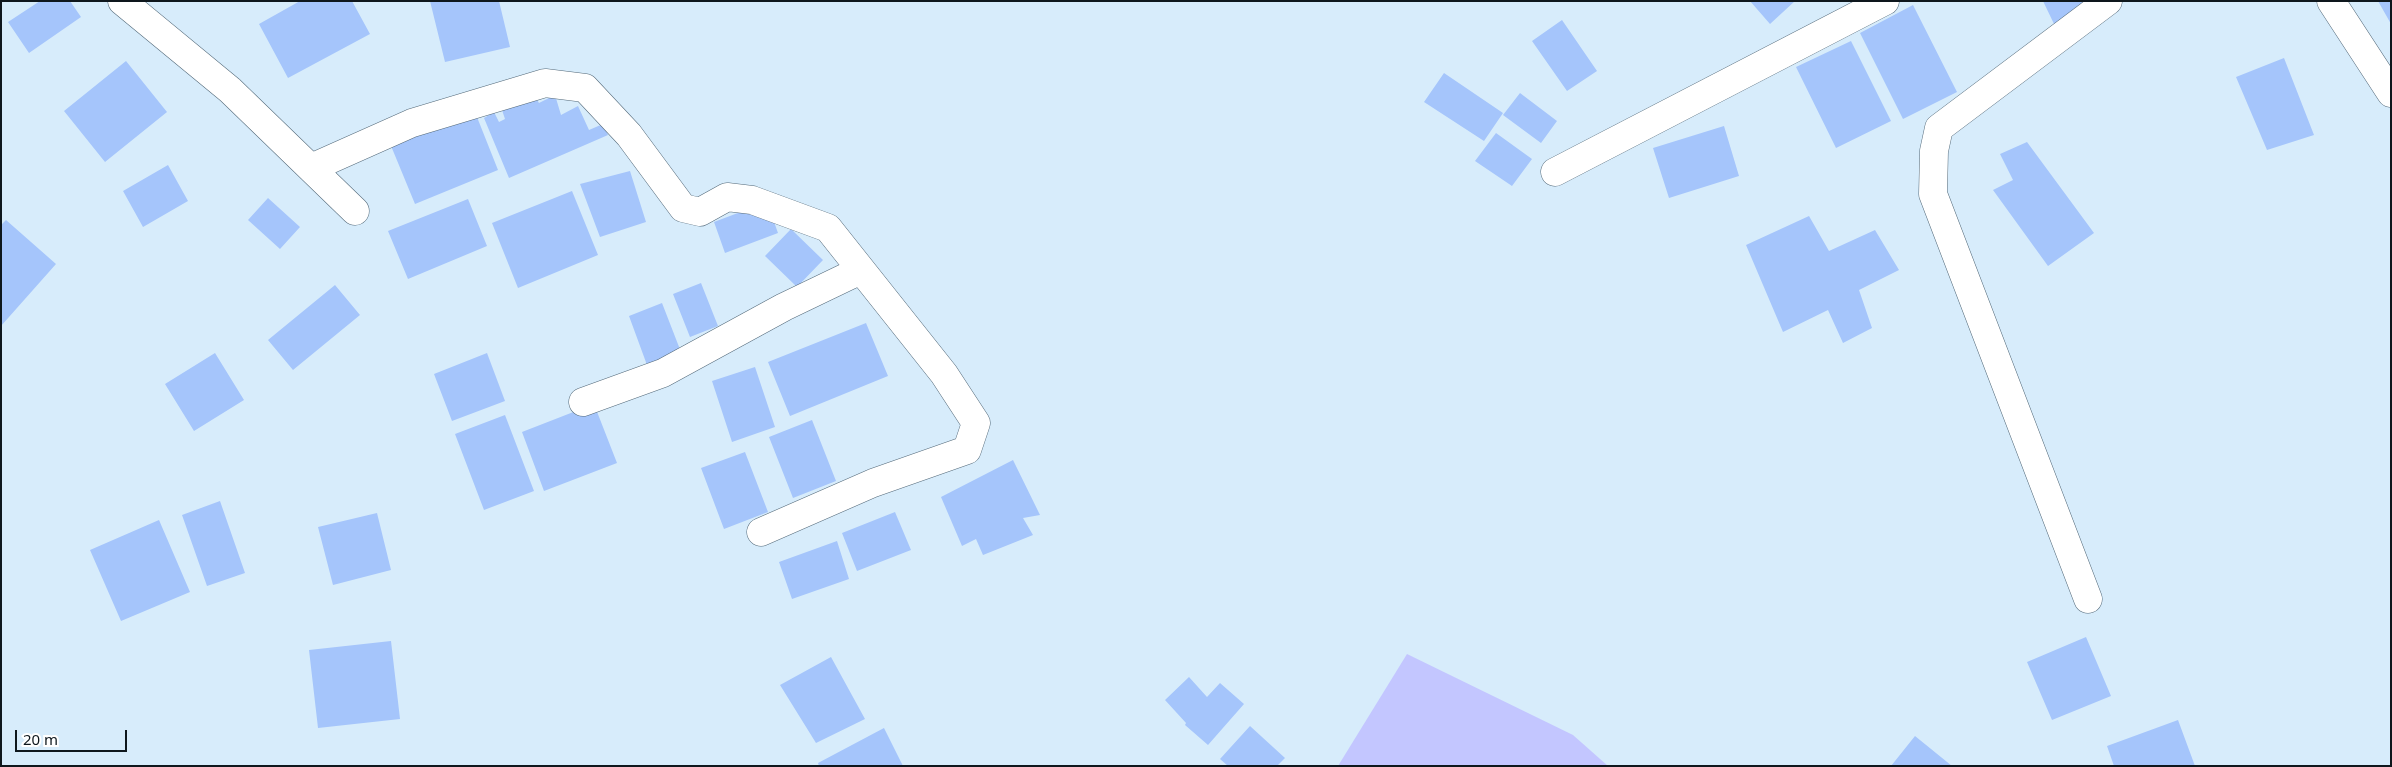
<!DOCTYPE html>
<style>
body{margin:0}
#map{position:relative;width:2392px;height:767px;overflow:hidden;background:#d7ecfb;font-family:"Noto Sans",sans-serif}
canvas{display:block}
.frame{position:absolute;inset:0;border:2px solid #0e171d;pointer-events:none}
.scale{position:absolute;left:15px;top:730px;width:112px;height:22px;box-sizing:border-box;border:2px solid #0e171d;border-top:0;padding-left:6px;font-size:15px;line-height:18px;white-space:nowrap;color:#0e171d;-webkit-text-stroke:4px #fff;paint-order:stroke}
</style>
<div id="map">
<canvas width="2392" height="767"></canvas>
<div class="frame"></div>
<div class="scale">20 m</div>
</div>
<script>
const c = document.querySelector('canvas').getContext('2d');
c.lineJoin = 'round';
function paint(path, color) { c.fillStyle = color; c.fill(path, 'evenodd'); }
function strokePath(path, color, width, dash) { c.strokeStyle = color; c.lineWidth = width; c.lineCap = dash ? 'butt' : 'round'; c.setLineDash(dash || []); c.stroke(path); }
paint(new Path2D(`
 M1407,654L1573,735L1608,766H1338Z`), '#c3c6ff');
paint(new Path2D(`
 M40,1H70L81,17L29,53L8,22Z
 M300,1H352L370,34L288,78L259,24Z
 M430,1H499L510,47L445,62Z
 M1750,1H1795L1770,24Z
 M2043,1H2107L2055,26Z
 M2378,1H2391V24Z
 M1913,5L1957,92L1903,119L1860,33Z
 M1562,20L1597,71L1567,91L1532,41Z
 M1851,41L1891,121L1836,148L1796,67Z
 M2284,58L2314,135L2267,150L2236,77Z
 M126,61L167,112L105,162L64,111Z
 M1444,73L1503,113L1484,141L1424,102Z
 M530,89L539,103L555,95L561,115L578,106L589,130L603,124L608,135L509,178L484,118L494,112L499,122L505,119L500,104Z
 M1520,93L1557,121L1541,143L1503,115Z
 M473,107L498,170L415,204L389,141Z
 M1724,126L1739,176L1669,198L1653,148Z
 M1496,133L1532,159L1512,186L1475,161Z
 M2027,142L2094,233L2048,266L1993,190L2013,180L2000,154Z
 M168,165L188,201L143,227L123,191Z
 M630,171L646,222L600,237L580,184Z
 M572,191L598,255L518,288L492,223Z
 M268,198L300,227L280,249L248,220Z
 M468,199L487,246L408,279L388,231Z
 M767,202L778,233L725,253L714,222Z
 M1809,216L1829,251L1875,230L1899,270L1859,290L1872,328L1843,343L1828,310L1783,332L1746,245Z
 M6,220L56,264L1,326V225Z
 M791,229L823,260L797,287L765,256Z
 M701,283L718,326L690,337L673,294Z
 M335,285L360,315L293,370L268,340Z
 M662,303L681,352L647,365L629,316Z
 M866,323L888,376L790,416L768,362Z
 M215,353L244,400L194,431L165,384Z
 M487,353L505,401L452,421L434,374Z
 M755,367L775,427L732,442L712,381Z
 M594,404L617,463L544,491L522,432Z
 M505,415L534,491L484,510L455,434Z
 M812,420L836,481L793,498L769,437Z
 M745,452L768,512L724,529L701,468Z
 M1013,460L1040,515L1023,518L1033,535L983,555L976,539L962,546L941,497Z
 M220,501L245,573L207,586L182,515Z
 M895,512L911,550L857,571L842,533Z
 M377,513L391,570L333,585L318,527Z
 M159,520L190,592L121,621L90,550Z
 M837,541L849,579L792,599L779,562Z
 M2086,637L2111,696L2052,720L2027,662Z
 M391,641L400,719L318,728L309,650Z
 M831,657L865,719L816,743L780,685Z
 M1189,677L1207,697L1220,683L1244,704L1208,745L1185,725L1186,723L1165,700Z
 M2178,720L2195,766H2114L2107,746Z
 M1250,726L1285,758L1277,766H1228L1220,759Z
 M884,728L903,766H819L818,763Z
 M1915,736L1952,766H1891Z`), '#a5c5fb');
const minor = new Path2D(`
 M122,1L230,90L355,211
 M2331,1L2391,93
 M311,168L412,123L545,83L585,88L629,135L683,208L700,212L727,197L752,200L828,228L944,374L976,423L967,450L873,483L761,532
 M1555,172L1885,1
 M583,402L663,373L784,307L861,270
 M2088,599L1933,194L1934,151L1939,128L2108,1`);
strokePath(minor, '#536979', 29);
strokePath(minor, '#fff', 28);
</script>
